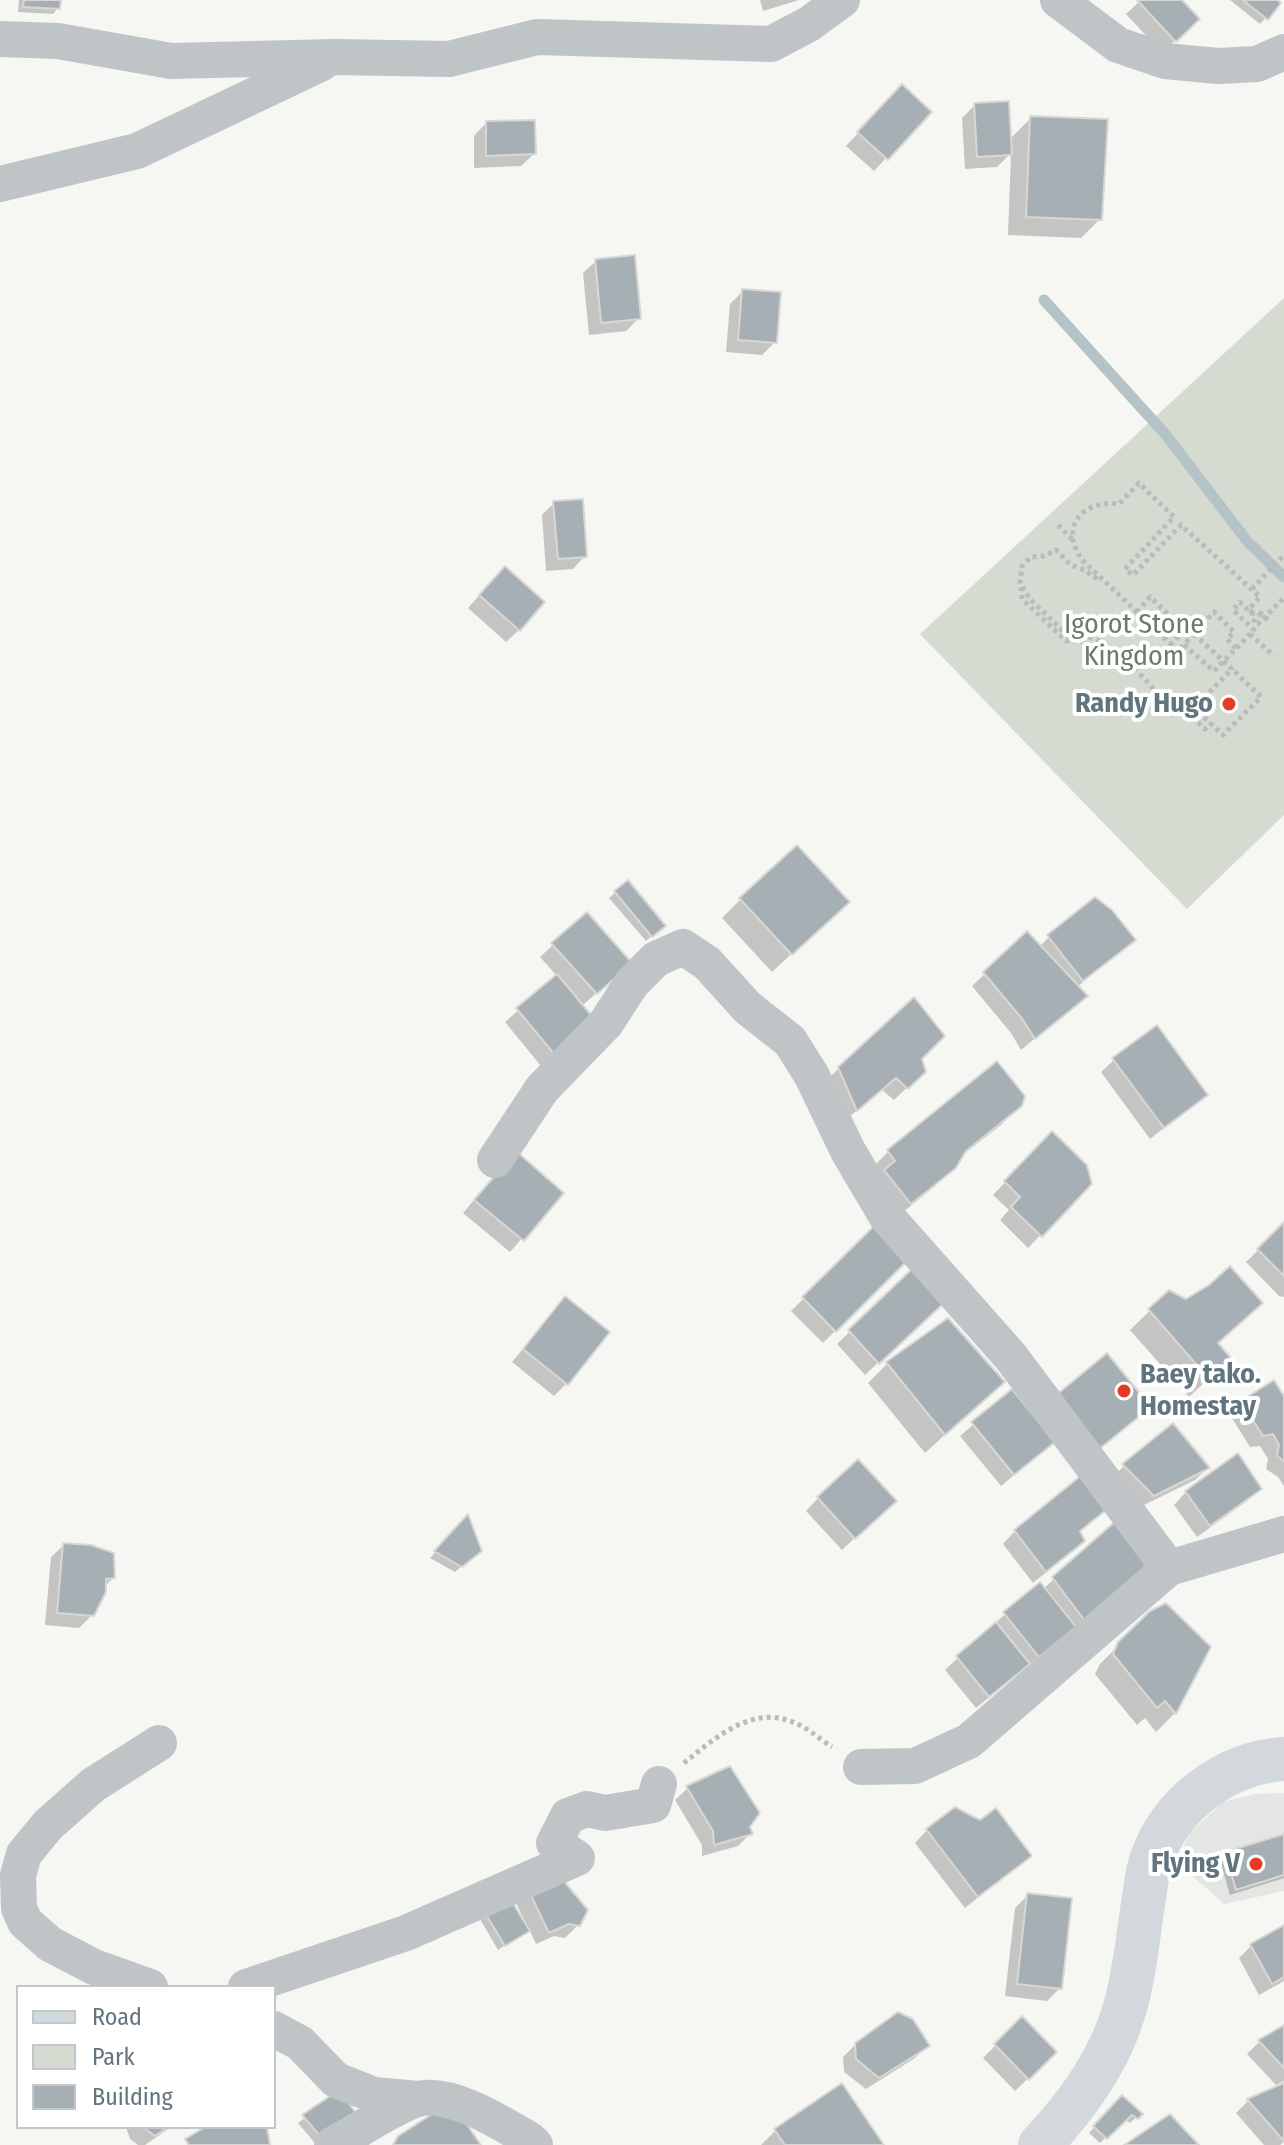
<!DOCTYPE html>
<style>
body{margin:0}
#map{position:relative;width:1284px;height:2145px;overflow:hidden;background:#f6f6f3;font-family:"Fira Sans Condensed",sans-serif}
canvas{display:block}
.legend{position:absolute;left:16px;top:1985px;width:260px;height:144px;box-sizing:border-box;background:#fff;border:2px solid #c0c8cb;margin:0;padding:10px 14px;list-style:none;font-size:24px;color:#61757e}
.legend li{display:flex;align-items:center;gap:16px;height:40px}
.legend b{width:40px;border:2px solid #c0c8cb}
</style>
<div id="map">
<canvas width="1284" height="2145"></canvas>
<ul class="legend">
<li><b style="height:10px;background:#d2d8db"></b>Road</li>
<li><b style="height:22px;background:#d6dbd2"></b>Park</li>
<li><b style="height:22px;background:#a6b0b4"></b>Building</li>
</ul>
</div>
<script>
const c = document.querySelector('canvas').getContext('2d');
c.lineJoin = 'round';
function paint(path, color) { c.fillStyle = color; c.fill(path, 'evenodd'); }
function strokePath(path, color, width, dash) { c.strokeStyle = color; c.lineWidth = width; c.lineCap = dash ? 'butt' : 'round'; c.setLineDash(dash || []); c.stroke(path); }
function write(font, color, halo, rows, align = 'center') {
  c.font = font + ' "Fira Sans Condensed",sans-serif'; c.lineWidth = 8; c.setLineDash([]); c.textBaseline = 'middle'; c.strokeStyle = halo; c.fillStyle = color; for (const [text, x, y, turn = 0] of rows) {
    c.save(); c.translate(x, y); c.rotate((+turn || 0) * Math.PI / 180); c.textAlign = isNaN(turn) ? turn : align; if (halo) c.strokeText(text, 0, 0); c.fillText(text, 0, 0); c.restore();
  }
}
paint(new Path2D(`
 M1284,1793V1891L1224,1904L1179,1864L1182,1849L1191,1832L1223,1802L1255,1794Z`), '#e4e6e4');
paint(new Path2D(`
 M1284,298V815L1187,909L920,634Z`), '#d6dbd2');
paint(new Path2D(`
 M19,0H59L58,8L53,14L18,12Z
 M760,0H799L763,11Z
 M1141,0H1180L1185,31L1162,53L1126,14Z
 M1230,0H1275L1279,3L1260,24Z
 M890,99L929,112L874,171L846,146Z
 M975,105L1009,140L1031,118L1100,219L1081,238L1008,235L1011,153L997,167L965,169L962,118Z
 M486,123L534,154L521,166L474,168V136Z
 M596,261L639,318L626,331L589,335L583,273Z
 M743,291L775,342L762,355L726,352L730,304Z
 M554,503L585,556L573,569L546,571L542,515Z
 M492,581L519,630L506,642L468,608Z
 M628,882L657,931L646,941L609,898Z
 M741,899L828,920L772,972L722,918Z
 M1027,934L1039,947L1049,937L1134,940L1077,987L1086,996L1021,1050L1011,1033L972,986Z
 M553,945L616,975L582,1006L594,1021L541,1066L505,1022L557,976L540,957Z
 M920,1059L924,1071L894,1100L882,1090L844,1121L826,1081L839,1068Z
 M1114,1060L1206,1095L1150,1139L1101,1072Z
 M996,1064L1021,1105L1001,1125L960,1157L954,1167L934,1187L891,1222L869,1171L888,1152Z
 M1052,1134L1090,1183L1028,1248L1000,1220L1009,1210L993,1195Z
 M503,1166L562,1193L510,1252L463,1213Z
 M1284,1225V1297L1279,1296L1246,1262Z
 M873,1230L904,1262L823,1343L791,1311Z
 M912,1272L941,1303L865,1375L837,1344Z
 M1169,1292L1229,1359L1189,1397L1130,1330Z
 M565,1298L566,1384L554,1396L512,1362Z
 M948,1320L983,1400L925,1453L868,1383L887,1364Z
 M1012,1392L1039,1454L1001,1486L960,1436Z
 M1284,1400V1486L1278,1477L1266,1469L1268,1459L1260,1446L1250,1447L1230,1415L1243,1403Z
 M1124,1466L1208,1468L1195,1480L1140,1507L1111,1478Z
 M1260,1489L1247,1501L1197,1537L1174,1505L1186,1492Z
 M818,1498L881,1513L842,1550L806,1511Z
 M1108,1507L1078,1533L1070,1553L1033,1583L1003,1544L1015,1531Z
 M468,1517L473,1556L455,1572L430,1558Z
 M1117,1523L1149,1561L1061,1639L976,1708L945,1670L1005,1614L1043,1589Z
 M64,1545L113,1578L104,1587L92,1615L79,1628L45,1625L51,1557Z
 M1152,1612L1208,1648L1175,1713L1156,1732L1145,1718L1137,1725L1095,1674L1100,1664Z
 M688,1788L748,1827L751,1833L738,1846L702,1856V1845L675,1800Z
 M927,1830L1030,1856L965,1908L915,1843Z
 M1284,1837V1878L1230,1895L1220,1860L1226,1854Z
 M557,1876L578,1925L565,1938L554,1936L536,1944L529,1929L498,1950L480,1919L485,1913L522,1923L525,1922L516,1903Z
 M1028,1895L1060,1988L1047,2001L1005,1996L1015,1908Z
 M1284,1927V1981L1259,1995L1239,1958L1252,1945Z
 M1022,2019L1055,2052L1015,2091L983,2058Z
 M1284,2028V2081L1276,2085L1247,2054L1259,2042Z
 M856,2044L927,2046L915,2058L866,2089L844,2072L843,2057Z
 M1284,2085V2142L1280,2145H1264L1236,2113L1248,2101Z
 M338,2093L350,2121L314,2142L298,2123Z
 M1122,2098L1140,2114L1130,2123L1125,2119L1100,2143L1089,2133Z
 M126,2127H171L145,2145H138L130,2139Z
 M776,2130L881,2145H761Z`), '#0003');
strokePath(new Path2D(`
 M1044,300L1166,435L1247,541L1284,577`), '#b4c4c6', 11);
const building = new Path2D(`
 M24,0H61L60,9L23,7Z
 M1137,0H1182L1200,19L1176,42Z
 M1243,0H1278L1281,3L1268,20Z
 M902,84L932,112L888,160L857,132Z
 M1009,101L1012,155L977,157L974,103Z
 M1030,116L1108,119L1102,220L1026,217Z
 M535,120L536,154L486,156V121Z
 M635,255L641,319L601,323L595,259Z
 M742,289L781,292L777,343L738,340Z
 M583,499L587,557L558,559L553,501Z
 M505,566L545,602L520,631L479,595Z
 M797,845L850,902L792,955L739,898Z
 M628,880L666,926L652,937L614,891Z
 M1095,897L1112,910L1136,940L1083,981L1047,935Z
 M587,912L632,963L597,994L551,943Z
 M1027,931L1088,996L1035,1039L1023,1020L983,972Z
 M557,974L596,1021L555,1055L516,1008Z
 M914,997L945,1036L922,1059L926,1072L908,1089L896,1078L857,1111L838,1067Z
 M1157,1025L1208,1095L1164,1128L1112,1058Z
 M997,1061L1025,1096L1022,1106L966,1151L956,1168L911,1204L884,1170L895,1161L887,1150Z
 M1052,1131L1087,1165L1092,1184L1042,1237L1011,1207L1020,1197L1004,1181Z
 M516,1151L564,1193L524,1241L474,1200Z
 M1284,1222V1276L1257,1249Z
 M873,1227L906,1262L836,1332L802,1297Z
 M1230,1266L1263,1303L1218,1343L1232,1359L1209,1379L1148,1309L1169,1290L1186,1299L1209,1285Z
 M912,1269L944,1303L879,1364L848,1330Z
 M565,1296L610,1332L568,1385L523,1349Z
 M948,1318L1005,1382L945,1435L886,1362Z
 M1107,1353L1151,1407L1098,1450L1055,1396Z
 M1274,1380L1284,1396V1461L1277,1456L1279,1445L1273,1434L1263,1436L1241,1401Z
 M1012,1389L1055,1442L1014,1475L971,1422Z
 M1173,1423L1210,1468L1154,1496L1122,1464Z
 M1238,1453L1262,1489L1210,1526L1185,1491Z
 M858,1459L897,1501L855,1539L817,1497Z
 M1083,1474L1110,1507L1080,1531L1085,1541L1046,1572L1014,1530Z
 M468,1514L482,1551L462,1567L434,1551Z
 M1117,1520L1152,1561L1085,1621L1052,1577Z
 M63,1543L91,1545L114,1553L115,1578L106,1579V1592L94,1616L57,1613Z
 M1040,1582L1076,1627L1039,1657L1003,1612Z
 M1166,1603L1211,1647L1176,1714L1165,1701L1157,1708L1113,1654L1118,1642L1150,1611Z
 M996,1622L1030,1664L989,1697L956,1656Z
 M730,1766L760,1813L750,1827L753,1834L714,1845L713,1831L686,1786Z
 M955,1807L980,1820L996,1808L1032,1856L978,1897L926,1829Z
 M1284,1834V1875L1236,1890L1225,1852Z
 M558,1874L588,1910L580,1926L569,1924L549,1933L528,1889Z
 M1027,1893L1072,1898L1062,1989L1017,1984Z
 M509,1897L530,1931L505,1946L484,1911Z
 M1284,1925V1977L1272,1984L1250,1944Z
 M898,2012L913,2019L930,2046L879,2078L856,2059L855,2043Z
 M1022,2016L1057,2052L1029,2080L994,2044Z
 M1284,2025V2068L1258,2040Z
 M842,2083L884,2145H785L774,2129Z
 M1284,2083V2139L1283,2140L1247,2099Z
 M339,2090L358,2116L321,2137L302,2115Z
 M1122,2095L1143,2114L1138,2119L1132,2115L1107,2139L1093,2126Z
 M437,2111L461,2116L481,2145H393L398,2136Z
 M1170,2114L1199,2145H1124Z
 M143,2127H168L155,2136Z
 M205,2127H267L270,2145H189L185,2139Z`);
paint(building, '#a6b0b4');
strokePath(building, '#d8d7d5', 2);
strokePath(new Path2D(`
 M1058,525L1072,539
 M1097,579L1085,570L1071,565L1056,550L1044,556L1031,557L1022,566L1020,583L1030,599L1068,636C1110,631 1137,673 1164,700L1174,698L1205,729L1211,723
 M1021,587L1022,599L1066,641C1091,638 1108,654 1128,667
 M1252,589L1284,555
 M1137,612L1150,597L1171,617
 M1261,613L1254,621L1255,624H1258L1284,598
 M1157,631L1171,617L1185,630L1171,644
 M1194,634L1232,669L1194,708L1223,735L1261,697L1232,669
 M1250,634L1274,656
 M1184,645L1214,671L1254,630L1233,610L1240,602L1251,613H1261L1270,622
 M1236,648L1227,639L1234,632L1214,612L1178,651L1080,558C1078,552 1073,545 1073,539C1070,511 1097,501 1119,504L1139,483L1174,517L1125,569L1133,575L1181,525L1260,597L1249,609L1254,614
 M684,1763C716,1737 753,1704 795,1723C808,1728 821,1740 832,1747`), '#b9bcbe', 5, [4, 4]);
strokePath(new Path2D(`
 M1058,0L1118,45L1165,61L1218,66L1257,64L1284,52
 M0,39L58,41L171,61L335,57L449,59L537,37L771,44L809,24L842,0
 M0,184L137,151L322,63
 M495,1160L542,1089L606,1023L632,983L656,959L683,947L707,963L748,1008L790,1041L812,1076L848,1151L887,1217L1011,1357L1169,1568L1284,1534
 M861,1767L915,1766L969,1741L1169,1568
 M150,1987L94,1967L50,1944L25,1922L19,1908L18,1875L24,1854L48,1825L93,1785L159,1743
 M246,1987L406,1933L577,1858L554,1843L568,1816L587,1809L605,1813L653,1805L659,1784
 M274,2029L300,2043L336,2080L374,2095L418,2099
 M332,2145C359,2131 386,2111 415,2100C447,2088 503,2124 530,2140L535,2145`), '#bfc4c7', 36);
strokePath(new Path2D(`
 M1040,2145C1076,2107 1109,2062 1124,2011C1135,1975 1138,1934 1144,1897C1146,1885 1147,1872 1151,1861C1170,1804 1225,1763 1284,1759`), '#d2d8db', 44);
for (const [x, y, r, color] of [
 [1229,704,8,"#e53a24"],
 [1124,1391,8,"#e53a24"],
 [1256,1864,8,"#e53a24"]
]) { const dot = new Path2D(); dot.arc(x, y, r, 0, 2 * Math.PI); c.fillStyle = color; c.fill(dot); strokePath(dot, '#fff', 3); }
write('28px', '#6b7b64', '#fff', [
 ["Igorot Stone",1134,625],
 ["Kingdom",1134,657]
]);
write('bold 28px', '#61757e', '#fff', [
 ["Randy Hugo",1213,704],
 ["Baey tako.",1140,1375,"left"],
 ["Homestay",1140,1407,"left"],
 ["Flying V",1240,1864]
], 'right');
</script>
